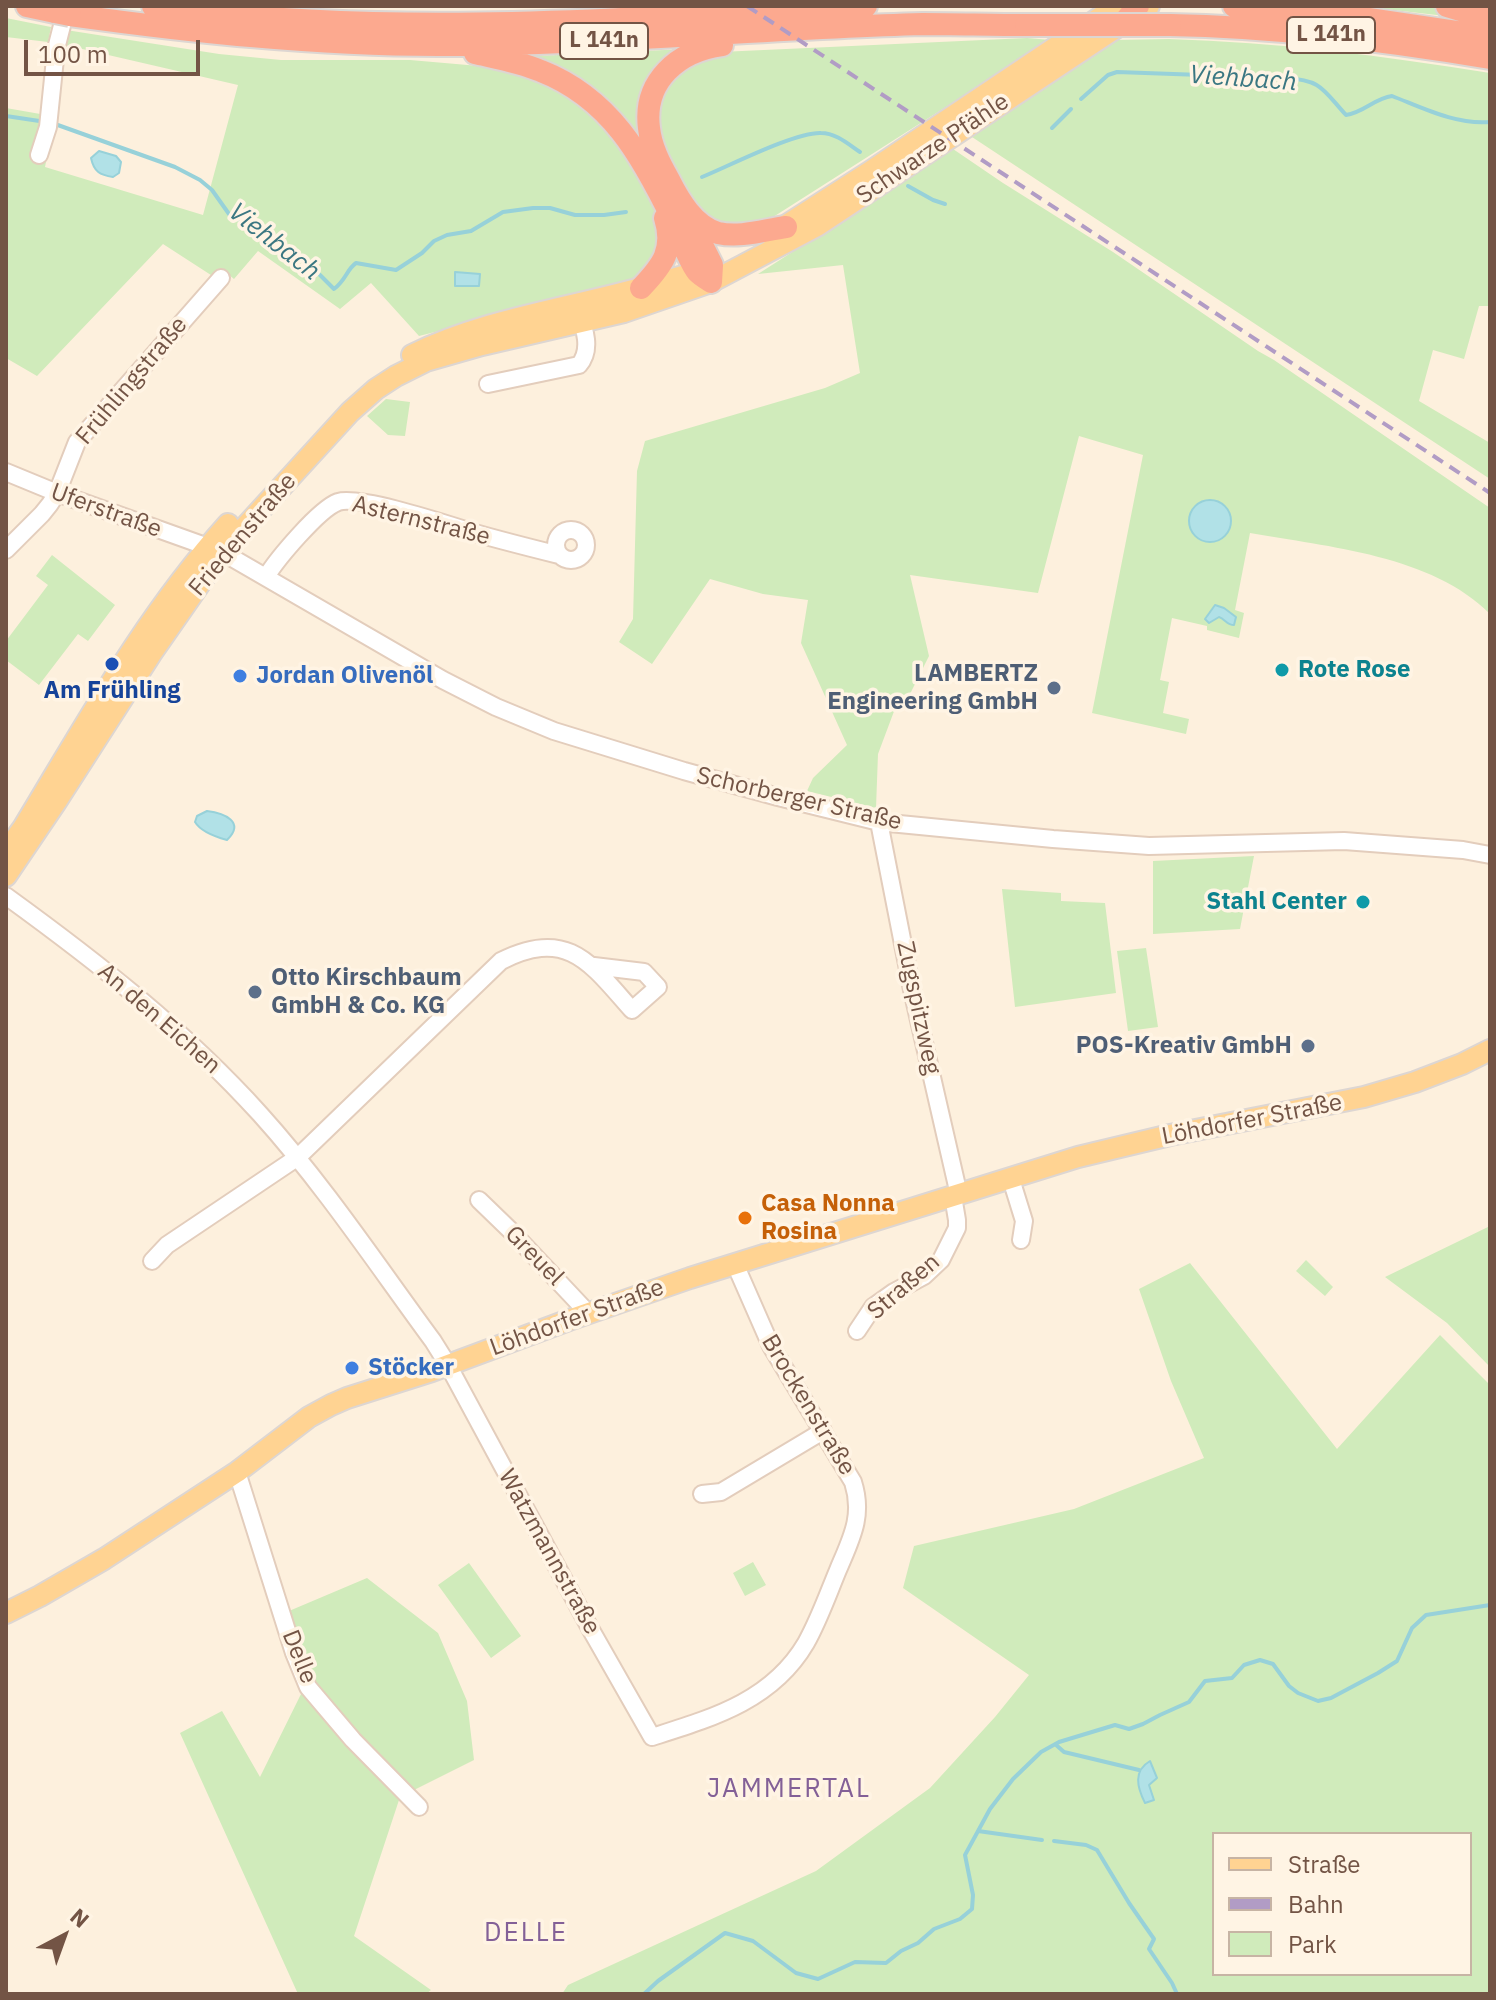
<!DOCTYPE html>
<meta charset="utf-8">
<style>
body{margin:0}
#map{position:relative;width:1496px;height:2000px;overflow:hidden;background:#fdf0dd;font-family:"IBM Plex Sans",sans-serif}
canvas{display:block}
.frame{position:absolute;inset:0;border:8px solid #735445;pointer-events:none}
.legend{position:absolute;left:1212px;top:1832px;width:260px;height:144px;box-sizing:border-box;background:#fff4e4;border:2px solid #c7b4a4;margin:0;padding:10px 14px;list-style:none;font-size:24px;color:#735445}
.legend li{display:flex;align-items:center;gap:16px;height:40px}
.legend b{width:40px;border:2px solid #c7b4a4}
.north{position:absolute;left:24px;top:1896px;width:80px;height:80px;-webkit-text-stroke:6px #fff4e4;paint-order:stroke;rotate:41deg;font-size:22px;font-weight:700;line-height:32px;text-align:center;color:#735445}
.north::after{content:'';display:block;margin:auto;width:28px;height:36px;background:#735445;clip-path:polygon(50% 0,100% 100%,50% 72%,0 100%)}
.scale{position:absolute;left:24px;top:40px;width:176px;height:36px;box-sizing:border-box;border:4px solid #735445;border-top:0;padding-left:10px;font-size:24px;line-height:28px;white-space:nowrap;color:#735445;-webkit-text-stroke:6px #fff4e4;paint-order:stroke}
</style>
<div id="map">
<canvas width="1496" height="2000"></canvas>
<div class="frame"></div>
<ul class="legend">
<li><b style="height:10px;background:#ffd392"></b>Straße</li>
<li><b style="height:10px;background:#b19cc5"></b>Bahn</li>
<li><b style="height:22px;background:#d0ebbb"></b>Park</li>
</ul>
<div class="north">N</div>
<div class="scale">100 m</div>
</div>
<script>
const c = document.querySelector('canvas').getContext('2d');
c.lineJoin = 'round';
function paint(path, color) { c.fillStyle = color; c.fill(path, 'evenodd'); }
function strokePath(path, color, width, dash) { c.strokeStyle = color; c.lineWidth = width; c.lineCap = dash ? 'butt' : 'round'; c.setLineDash(dash || []); c.stroke(path); }
function write(font, color, halo, rows, align = 'center') {
  c.font = font + ' "IBM Plex Sans",sans-serif'; c.lineWidth = 7; c.setLineDash([]); c.textBaseline = 'middle'; c.strokeStyle = halo; c.fillStyle = color; for (const [text, x, y, turn = 0] of rows) {
    c.save(); c.translate(x, y); c.rotate((+turn || 0) * Math.PI / 180); c.textAlign = isNaN(turn) ? turn : align; if (halo) c.strokeText(text, 0, 0); c.fillText(text, 0, 0); c.restore();
  }
}
paint(new Path2D(`
 M1359,6H1430L1471,19Z
 M6,18L51,27L48,42L6,37Z
 M66,30L219,54L281,60H410L502,68L540,80L576,98L625,149L658,212L663,247L633,282L419,336L371,283L340,309L258,251L234,279L222,269L214,277L163,244L37,376L6,358V108L46,115L50,142L45,167L203,215L238,85L65,45Z
 M1027,38L1051,40L770,219L739,230L697,215C686,195 669,168 662,147C651,116 662,81 690,65C699,59 710,56 720,52Z
 M1169,39C1277,42 1383,56 1490,73V306H1479L1464,359L1433,350L1419,401L1490,443V479L972,137L1113,40Z
 M686,49L660,72L648,151L620,120L515,57Z
 M953,149L1003,183L1113,252L1258,351L1274,360L1490,508V614C1432,555 1328,547 1250,533L1235,610L1244,613L1239,638L1207,630V626L1172,618L1160,680L1169,682L1163,713L1189,719L1186,734L1092,713L1143,455L1079,436L1038,593L910,575L929,656L903,708L896,706L878,754L876,808L807,791L813,778L847,745L801,643L808,600L763,594L710,579L652,664L619,642L633,619L637,471L645,441L825,388L860,373L843,265L758,274Z
 M386,399L410,402L405,436L388,435L367,416Z
 M52,555L115,605L88,641L78,634L39,685L6,660V641L48,585L36,576Z
 M1254,856L1240,929L1153,934V861Z
 M1002,889L1061,893V901L1105,903L1116,993L1015,1007Z
 M1146,948L1158,1027L1128,1031L1117,951Z
 M1490,1226V1367L1447,1323L1385,1277Z
 M1306,1260L1333,1287L1325,1296L1296,1271Z
 M1190,1263L1337,1449L1440,1335L1490,1385V1994H562L568,1985L816,1871L930,1788L995,1717L1029,1675L903,1588L914,1546L1074,1509L1204,1458L1171,1381L1139,1289ZM1214,1834H1470V1974H1214Z
 M753,1562L766,1585L745,1596L733,1573Z
 M469,1563L521,1636L491,1658L438,1585Z
 M367,1578L438,1633L467,1701L474,1760L400,1797L354,1936L431,1990L426,1994H298L180,1733L222,1711L260,1777L302,1692L311,1680L289,1611Z`), '#d0ebbb');
const water = new Path2D(`
 M99,151L116,156L121,162L119,173L113,177C100,175 94,172 91,158Z
 M455,272L480,274L479,286H455Z
 M1189 521a21 21 0 1 1 42 0a21 21 0 1 1-42 0Z
 M1215,605L1224,608L1236,617L1234,625C1227,625 1225,619 1219,617L1209,623L1205,619Z
 M207,811C224,813 246,822 227,840C216,837 201,832 195,822L197,816Z
 M1150,1761L1157,1778L1149,1785L1154,1800L1145,1803C1137,1787 1133,1771 1150,1761Z`);
paint(water, '#b1e1e7');
strokePath(water, '#97d1d9', 2);
strokePath(new Path2D(`
 M1081,99L1108,75L1117,72L1286,78C1322,80 1323,90 1346,115C1363,113 1375,98 1392,96C1423,108 1456,125 1490,122
 M6,116L46,122
 M55,124L175,167L200,180L212,190L229,214L235,219L249,220L261,226L320,275L334,289C346,280 347,269 356,263L396,270L422,253L434,241L447,235L471,231L503,212L533,208H550L575,215H604L626,212
 M1052,128L1071,109
 M702,177C729,166 795,132 821,133C836,133 848,144 860,152
 M908,186L933,200L945,204
 M1055,1744L1064,1752L1139,1770
 M978,1831L1042,1840
 M1054,1841L1086,1845L1097,1850L1129,1903L1154,1939L1149,1949L1172,1983L1177,1994
 M644,1994L658,1981L725,1933L753,1941L796,1973L818,1979L855,1962L886,1963L901,1951L918,1943L934,1929L960,1919L972,1909L973,1895L965,1855L990,1809L1013,1779L1041,1752L1059,1742L1115,1725L1129,1729L1143,1724L1160,1715L1189,1702L1205,1681L1232,1678L1244,1665L1260,1660L1273,1664L1289,1686L1298,1693L1318,1701L1331,1698L1378,1673L1397,1661L1412,1628L1426,1615L1490,1605`), '#97d1d9', 4);
const minor = new Path2D(`
 M39,155L48,127L56,49L67,6
 M488,384L579,365C592,350 585,329 578,312
 M6,472L57,493L222,552L443,680L496,707L554,731L684,771L778,797L879,822L1053,839L1149,846L1344,841L1463,850L1490,855
 M556 545a15 15 0 1 1 30 0a15 15 0 1 1-30 0Z
 M6,550L42,514L50,504L57,493L77,442L221,278
 M266,577C277,559 319,509 338,502C360,495 449,525 475,533C503,541 531,548 559,555
 M879,822L912,990L959,1195
 M6,896C97,962 184,1030 260,1114C324,1185 377,1265 433,1341L448,1365L591,1630L652,1737C712,1718 772,1701 806,1643C819,1620 828,1594 838,1570C851,1539 864,1516 853,1482L771,1346L735,1264
 M1011,1179L1024,1221L1021,1240
 M479,1200L510,1230L588,1313
 M152,1261L167,1245L298,1157L501,961C568,927 591,964 632,1010L658,987L644,972L594,966
 M857,1331L873,1307L894,1292L924,1276L941,1260L957,1228V1220L953,1196
 M237,1472L294,1653L308,1687L353,1740L419,1807
 M702,1494L721,1492L823,1431`);
const major = new Path2D(`
 M771,235L871,171L1117,6
 M412,355C487,318 572,308 651,285C671,279 691,275 710,266
 M6,851L23,828C86,724 146,615 228,524
 M6,876L56,802L151,654L222,552L350,412L376,389L396,376L426,361L482,345L624,312L711,282L817,226L1149,6
 M6,1613L40,1596L104,1559L237,1472L309,1417L331,1405L347,1398L432,1371L569,1320L690,1278L1078,1157L1170,1135L1364,1097L1415,1082L1462,1064L1490,1050`);
const highway = new Path2D(`
 M27,6L55,12
 M153,6C390,39 629,18 866,6
 M1234,6L1355,17L1490,37
 M1447,6L1490,19
 M70,15C193,32 315,45 438,45C600,45 761,28 923,24C957,24 991,25 1026,25
 M1126,20L1138,6
 M1170,25C1278,27 1384,40 1490,58
 M722,45C678,51 643,81 649,128C651,147 660,164 669,180C679,200 694,226 718,233C740,238 764,230 786,227
 M475,53C497,58 520,62 541,71C610,98 642,156 673,220C681,236 686,256 696,270C699,275 706,278 711,282L712,265L681,203
 M641,288C662,266 675,250 665,218`);
strokePath(minor, '#e3cdbc', 20);
strokePath(major, '#ddd6d2', 24);
strokePath(highway, '#ddd6d2', 26);
strokePath(minor, '#fff', 16);
strokePath(major, '#ffd392', 20);
strokePath(highway, '#fca98f', 22);
strokePath(new Path2D(`
 M747,6L1490,493`), '#b19cc5', 4, [12, 8]);
const highwayBridge = new Path2D(`
 M55,12L70,15
 M1026,25H1170`);
strokePath(highwayBridge, '#ddd6d2', 26, []);
strokePath(highwayBridge, '#fca98f', 22);
for (const [x, y, r, color] of [
 [112,664,8,"#1a4fb4"],
 [1282,670,8,"#0f9aa8"],
 [240,676,8,"#3f7fe0"],
 [1054,688,8,"#5c6f8a"],
 [1363,902,8,"#0f9aa8"],
 [255,992,8,"#5c6f8a"],
 [1308,1046,8,"#5c6f8a"],
 [745,1218,8,"#e8710a"],
 [352,1368,8,"#3f7fe0"]
]) { const dot = new Path2D(); dot.arc(x, y, r, 0, 2 * Math.PI); c.fillStyle = color; c.fill(dot); strokePath(dot, '#fff4e4', 3); }
for (const [x, y, w] of [
 [1331,35,88],
 [604,41,88]
]) { const box = new Path2D(); box.roundRect(x - w / 2, y - 18, w, 36, 6); c.fillStyle = '#fff4e4'; c.fill(box); strokePath(box, '#735445', 2); }
write('bold 22px', '#735445', null, [
 ["L 141n",1331,35],
 ["L 141n",604,41]
]);
write('24px', '#735445', '#fff4e4', [
 ["Schwarze Pfähle",933,149,-34],
 ["Frühlingstraße",132,381,-50],
 ["Uferstraße",106,511,20],
 ["Asternstraße",421,521,14],
 ["Friedenstraße",243,535,-50],
 ["Schorberger Straße",799,799,13],
 ["Zugspitzweg",918,1008,78],
 ["An den Eichen",159,1019,41],
 ["Löhdorfer Straße",1252,1120,-11],
 ["Greuel",534,1256,46],
 ["Straßen",904,1287,-41],
 ["Löhdorfer Straße",577,1318,-20],
 ["Brockenstraße",808,1405,59],
 ["Watzmannstraße",549,1552,61],
 ["Delle",299,1657,68]
]);
write('bold 24px', '#0d838f', '#fff4e4', [
 ["Rote Rose",1298,670],
 ["Stahl Center",1347,902,"right"]
], 'left');
write('bold 24px', '#4e5e75', '#fff4e4', [
 ["LAMBERTZ",1038,674],
 ["Engineering GmbH",1038,702],
 ["Otto Kirschbaum",271,978,"left"],
 ["GmbH & Co. KG",271,1006,"left"],
 ["POS-Kreativ GmbH",1292,1046]
], 'right');
write('bold 24px', '#366cbe', '#fff4e4', [
 ["Jordan Olivenöl",256,676],
 ["Stöcker",368,1368]
], 'left');
write('bold 24px', '#164399', '#fff4e4', [
 ["Am Frühling",112,691]
]);
write('bold 24px', '#c56008', '#fff4e4', [
 ["Casa Nonna",761,1204],
 ["Rosina",761,1232]
], 'left');
write('italic 26px', '#3b7782', '#fff4e4', [
 ["Viehbach",1243,79,4],
 ["Viehbach",274,242,38]
]);
c.letterSpacing = '2px';
write('26px', '#836097', '#fff4e4', [
 ["JAMMERTAL",789,1789],
 ["DELLE",526,1933]
]);
c.letterSpacing = '0px';
</script>
